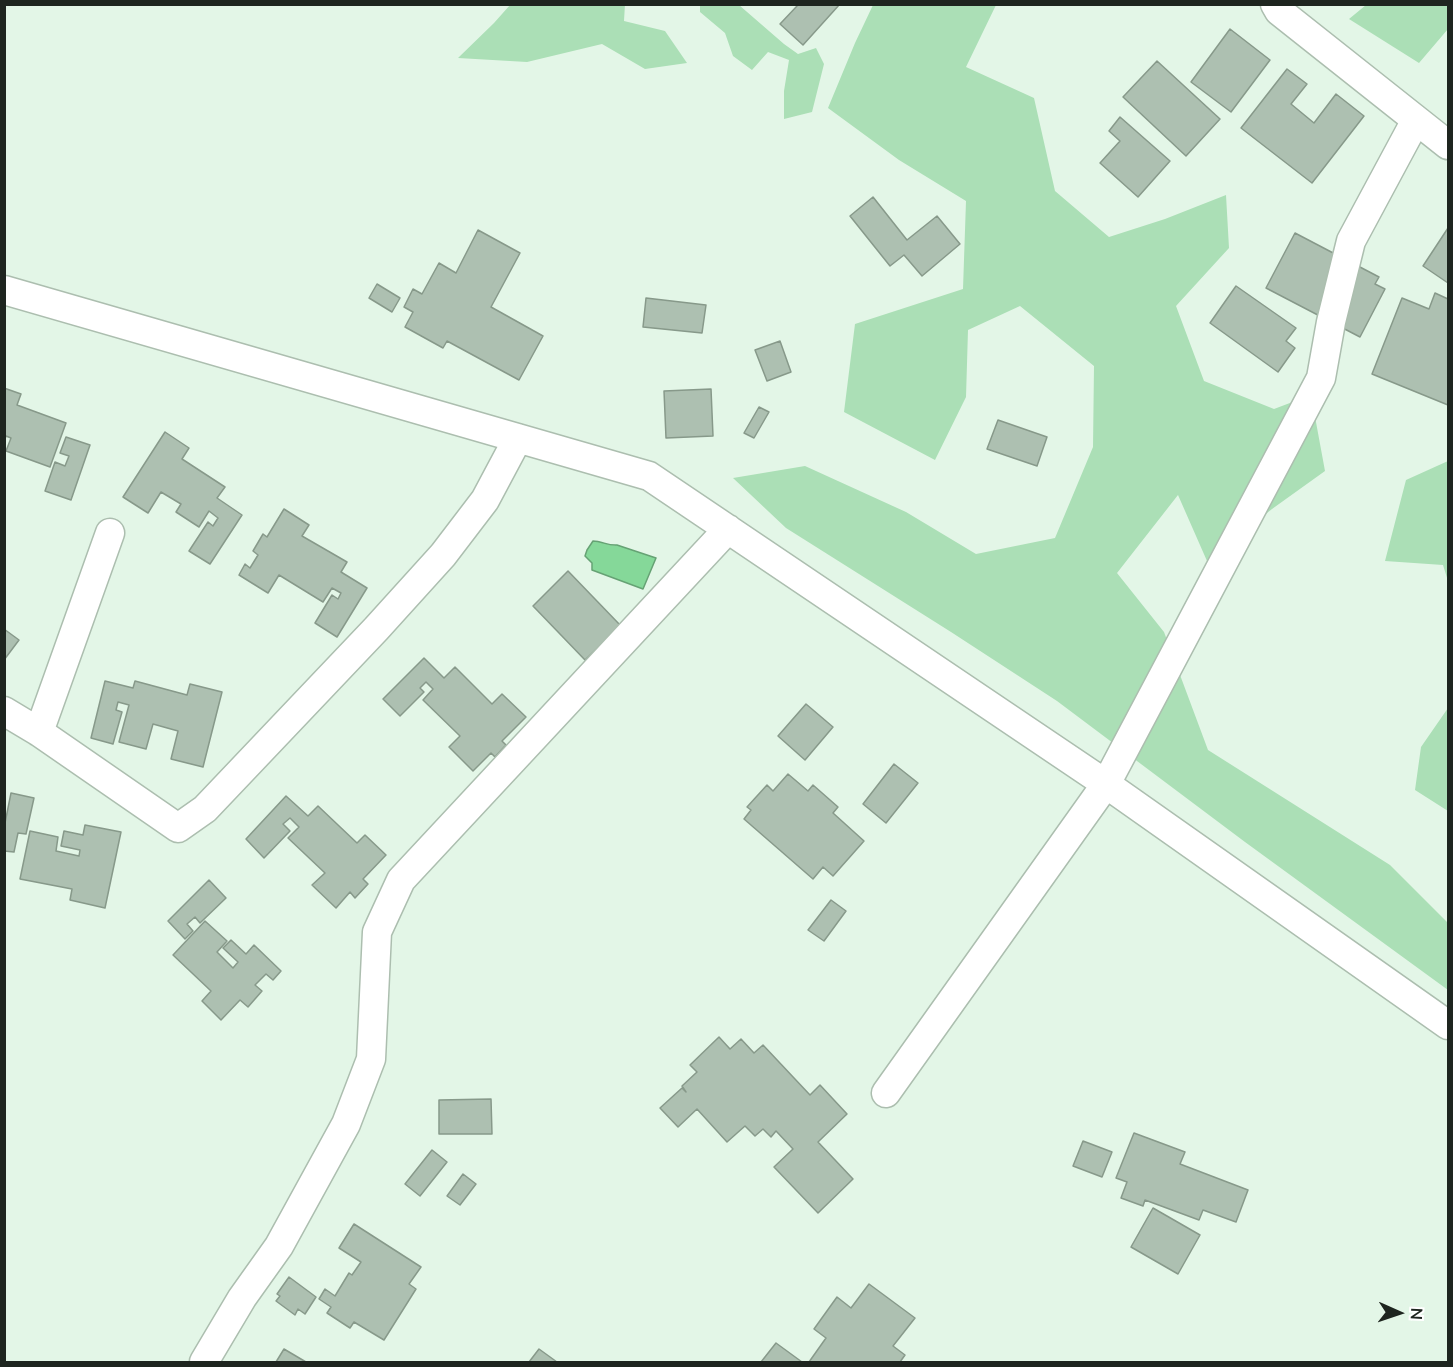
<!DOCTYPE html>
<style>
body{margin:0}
#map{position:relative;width:1453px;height:1367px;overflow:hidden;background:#e3f6e7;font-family:Mulish,sans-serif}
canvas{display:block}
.frame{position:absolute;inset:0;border:6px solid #1e251f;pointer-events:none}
.north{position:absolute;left:1369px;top:1283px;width:60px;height:60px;-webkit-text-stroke:4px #fff;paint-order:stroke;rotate:93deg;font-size:16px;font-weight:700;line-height:24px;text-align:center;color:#1e251f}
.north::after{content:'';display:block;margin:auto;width:21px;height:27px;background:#1e251f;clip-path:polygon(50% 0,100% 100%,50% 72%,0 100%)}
</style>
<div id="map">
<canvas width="1453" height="1367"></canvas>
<div class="frame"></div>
<div class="north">N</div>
</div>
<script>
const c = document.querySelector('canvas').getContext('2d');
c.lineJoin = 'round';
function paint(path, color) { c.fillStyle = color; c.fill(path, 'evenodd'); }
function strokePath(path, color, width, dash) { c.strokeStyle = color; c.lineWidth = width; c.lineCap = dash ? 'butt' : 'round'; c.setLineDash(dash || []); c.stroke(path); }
paint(new Path2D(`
 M625,4L624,21L665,31L687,63L645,69L602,44L527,62L458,58L494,23L510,5Z
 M700,5H739L784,44L798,54L816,48L824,64L812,112L784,119V91L789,60L768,52L752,70L733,56L725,33L700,12Z
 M873,5H996L966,67L1034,98L1055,191L1109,237L1165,219L1226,195L1229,248L1176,306L1204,381L1274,409L1311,395L1325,471L1272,509L1207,561L1178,495L1117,573L1164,632L1208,750L1390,865L1448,923V990L1245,842L1057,701L951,632L786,528L733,478L805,466L906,512L976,554L1055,538L1093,447L1094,366L1020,306L968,330L966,397L935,460L844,412L855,324L963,289L966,201L899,160L828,108L855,43Z
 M1366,5H1448V29L1419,63L1349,19Z
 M1448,461V581L1443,565L1385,561L1406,480Z
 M1448,708V811L1415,790L1421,747Z`), '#abdfb6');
const water = new Path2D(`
 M593,541C602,541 608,546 617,545L656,558L643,589L592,570V563L585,556L587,550Z`);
paint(water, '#85d899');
strokePath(water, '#66a274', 1.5);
const building = new Path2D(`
 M796,4H840L803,45L780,24L797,6Z
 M1230,29L1270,60L1231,112L1191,82Z
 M1157,61L1220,119L1186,156L1123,97Z
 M1287,69L1307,84L1291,104L1314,123L1336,94L1364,116L1312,183L1241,128Z
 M1120,117L1170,161L1138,197L1100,163L1120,141L1109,131Z
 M873,197L907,240L937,216L960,244L922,276L904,255L890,266L850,216Z
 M1448,228V283L1423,266Z
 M478,230L520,253L491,307L543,336L519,380L447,341L443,348L405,327L413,312L404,307L413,289L422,294L439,263L456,273Z
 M1295,233L1379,277L1375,284L1385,289L1360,337L1266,288Z
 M377,284L400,298L392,312L369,298Z
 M1236,286L1296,328L1286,341L1295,348L1278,372L1210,323Z
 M1435,293L1448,299V405L1372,374L1402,298L1429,309Z
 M646,298L706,305L702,333L643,327Z
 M780,341L791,372L767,381L755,350Z
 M4,388L21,394L17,405L66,423L50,467L6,451L11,438L6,436L4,441Z
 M711,389L713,436L666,438L664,391Z
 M759,407L769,412L754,438L744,433Z
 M998,420L1047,437L1037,466L987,449Z
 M165,432L189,448L182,459L225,487L217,498L242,515L210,564L189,551L208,522L213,526L218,518L209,511L199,527L176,512L181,504L161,492L148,513L123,497Z
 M66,437L90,445L71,500L45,491L55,462L65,466L69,456L60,453Z
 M284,509L309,525L302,536L347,562L341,572L367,588L337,637L315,623L332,595L338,599L341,593L332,588L323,602L279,575L268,593L239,575L245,564L250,568L258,555L253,551L263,534L267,537Z
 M568,571L621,626L585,660L533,606Z
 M4,629L19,640L4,660Z
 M424,658L444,678L455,667L492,704L502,694L526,717L502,741L506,745L495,757L491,753L473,771L449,747L460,736L423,700L433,689L426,682L420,688L424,692L400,716L383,699Z
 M105,681L133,688L135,681L187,695L190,684L222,692L203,767L171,759L178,731L153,724L146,749L119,742L129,705L118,702L116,710L122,712L113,744L91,738Z
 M806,704L833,727L805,760L778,736Z
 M894,764L918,783L886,823L863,804Z
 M788,774L808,791L813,785L838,807L833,813L864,841L833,876L823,867L813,879L744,819L751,810L747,807L767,785L773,791Z
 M11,793L34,798L26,834L18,833L14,852L4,851V828Z
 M286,796L308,816L318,806L357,843L365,835L386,855L363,879L368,884L355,898L350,892L336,908L312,885L325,873L288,838L299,827L290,818L283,824L290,831L264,858L246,839Z
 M85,825L121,832L105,908L70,900L72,889L20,879L30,831L58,837L56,851L79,856L80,850L61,846L64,831L83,835Z
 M209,880L226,898L200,923L195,917L187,924L193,931L185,939L168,921Z
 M831,900L846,911L824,941L808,930Z
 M205,921L227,941L217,952L233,968L238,962L223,948L231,940L246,954L254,945L281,971L273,980L266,974L255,985L262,991L248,1007L240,1000L221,1020L202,1001L211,991L173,955Z
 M719,1037L730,1049L741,1039L754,1053L763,1045L810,1095L820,1085L847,1114L818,1142L853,1179L818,1213L774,1167L793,1149L776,1131L771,1137L763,1129L755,1136L745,1126L727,1142L697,1109L678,1127L660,1108L682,1088L686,1092L682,1086L697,1072L690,1065Z
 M491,1099L492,1134H439V1100Z
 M1134,1133L1185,1152L1180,1164L1248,1190L1236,1222L1203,1210L1199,1220L1145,1200L1143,1206L1121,1198L1127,1182L1116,1178Z
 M1083,1141L1112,1152L1102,1177L1073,1166Z
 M432,1150L447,1162L420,1196L405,1184Z
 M463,1174L476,1184L460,1205L447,1196Z
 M1153,1208L1200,1235L1178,1274L1131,1247Z
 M354,1224L421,1267L409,1284L416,1289L384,1340L354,1322L350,1328L327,1313L331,1307L319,1299L325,1289L335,1296L349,1273L352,1275L361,1262L339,1248Z
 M289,1277L316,1297L305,1314L298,1309L295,1315L276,1301L280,1296L277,1294Z
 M869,1284L915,1318L893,1346L905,1355L900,1362H809L826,1338L814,1329L837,1297L851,1308Z
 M776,1343L802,1362H761Z
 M284,1349L306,1362H276Z
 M539,1349L557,1362H529Z`);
paint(building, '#adc0b1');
strokePath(building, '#87998a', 1.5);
const minor = new Path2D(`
 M1275,4L1279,11L1448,145
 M4,290L649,476L1106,784L1448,1025
 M4,711L39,732L178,828L205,809L376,629L443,555L485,500L518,438
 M39,732L110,533
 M886,1093L1106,784L1321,378L1331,322L1351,241L1416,120
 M204,1362L242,1298L279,1246L346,1124L371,1059L377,932L401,880L728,529`);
strokePath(minor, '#acbeaf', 31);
strokePath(minor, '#fff', 28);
</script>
